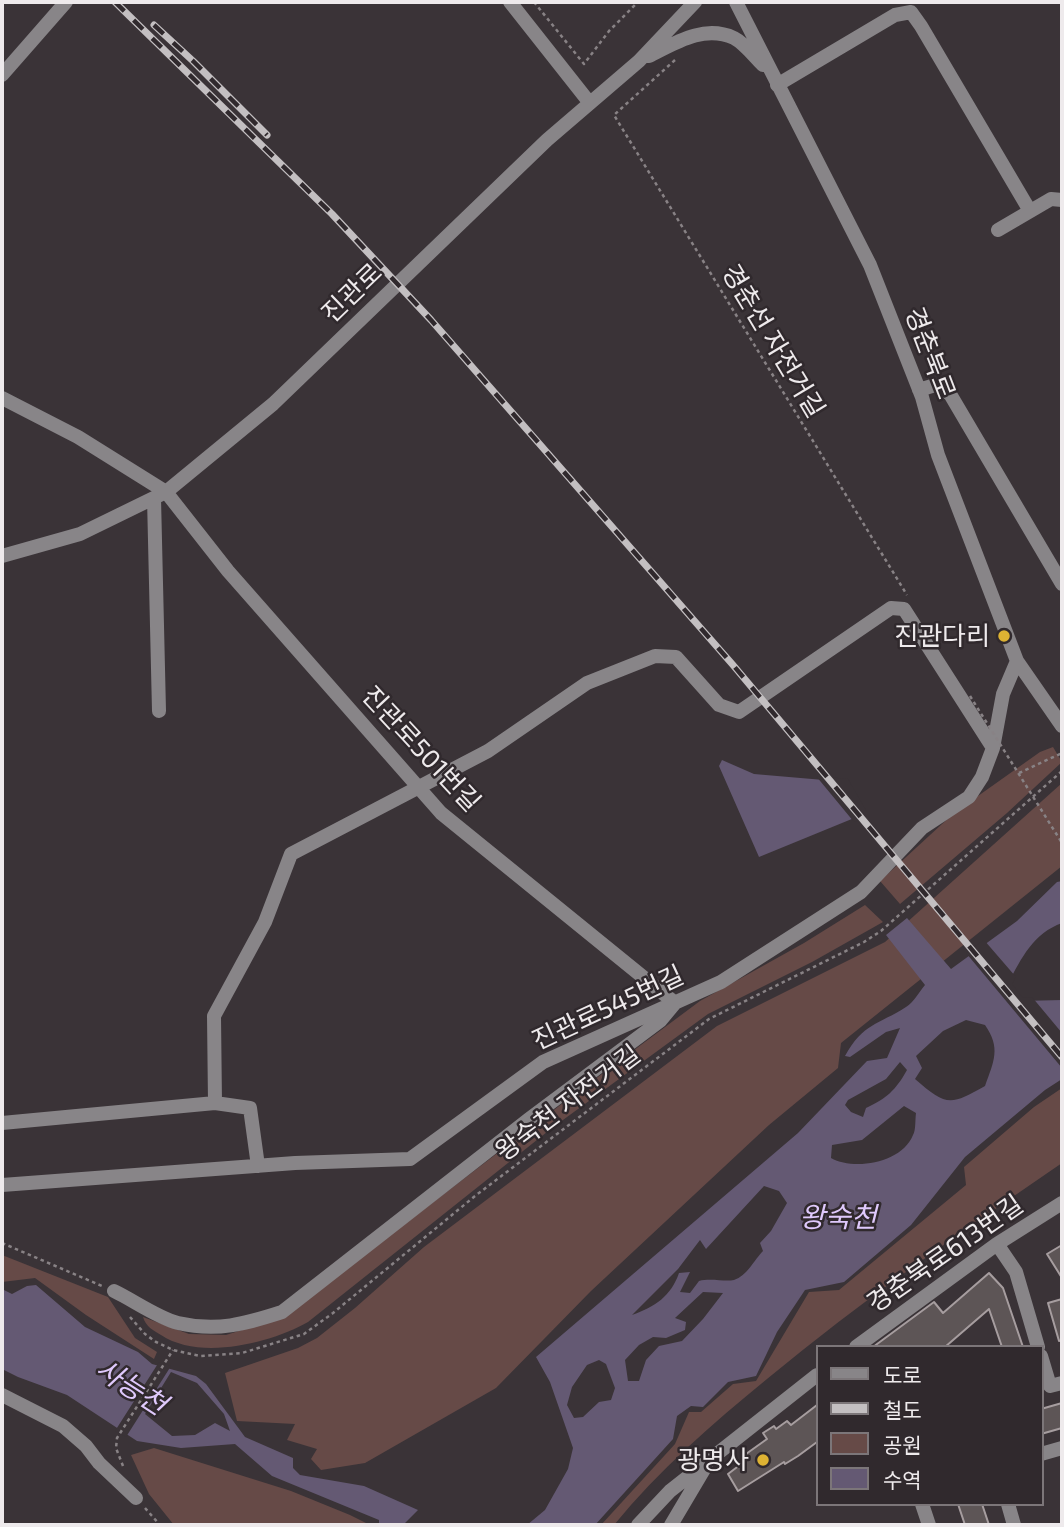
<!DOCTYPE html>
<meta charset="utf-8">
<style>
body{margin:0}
#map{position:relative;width:1064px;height:1527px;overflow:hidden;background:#3a3337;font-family:"Exo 2","Noto Sans KR",sans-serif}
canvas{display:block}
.frame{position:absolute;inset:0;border:4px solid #eeeaec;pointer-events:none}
.legend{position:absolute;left:816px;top:1345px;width:228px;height:161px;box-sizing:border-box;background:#30292d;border:2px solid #7c7679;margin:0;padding:9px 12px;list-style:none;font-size:21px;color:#eeeaec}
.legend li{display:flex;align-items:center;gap:14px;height:35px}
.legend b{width:35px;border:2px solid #7c7679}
</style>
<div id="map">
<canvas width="1064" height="1527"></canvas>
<div class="frame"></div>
<ul class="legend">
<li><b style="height:9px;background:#888588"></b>도로</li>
<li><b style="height:9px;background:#c3bfc1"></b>철도</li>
<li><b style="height:19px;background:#664a47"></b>공원</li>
<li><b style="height:19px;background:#645973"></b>수역</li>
</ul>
</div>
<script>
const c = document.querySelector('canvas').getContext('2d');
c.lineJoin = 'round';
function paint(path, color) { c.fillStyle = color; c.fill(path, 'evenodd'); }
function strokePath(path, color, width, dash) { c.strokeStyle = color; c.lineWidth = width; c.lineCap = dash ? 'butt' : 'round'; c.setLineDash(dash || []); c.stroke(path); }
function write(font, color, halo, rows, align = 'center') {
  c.font = font + ' "Exo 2","Noto Sans KR",sans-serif'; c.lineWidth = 5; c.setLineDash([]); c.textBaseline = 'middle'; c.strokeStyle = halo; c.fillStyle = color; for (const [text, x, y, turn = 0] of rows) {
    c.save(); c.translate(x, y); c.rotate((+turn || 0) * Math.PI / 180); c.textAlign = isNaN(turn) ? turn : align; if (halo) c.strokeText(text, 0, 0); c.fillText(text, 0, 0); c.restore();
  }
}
paint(new Path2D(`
 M1053,747L1062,762L1007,813L900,904L880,881L954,813L1040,752Z
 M1062,783V866L841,1043L838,1068L769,1125L591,1291L496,1388L365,1463L321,1470L311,1459L317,1449L287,1440L295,1424L237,1421L225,1373L298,1348L317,1338L355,1308L424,1247L717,1026L885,942Z
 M865,905L883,922L812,962L708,1014L552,1128L308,1322C271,1343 200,1361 161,1335C153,1330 146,1327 143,1317L189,1334L226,1335L283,1317L563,1103L700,1001L804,943Z
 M1062,1088V1163C961,1232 861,1301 767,1379C712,1424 659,1470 614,1525H601L675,1444L689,1412H701L733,1384L756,1381L809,1292L839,1290L966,1185L964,1167L1034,1107Z
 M2,1255L108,1297L135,1338L157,1352L154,1359L86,1315L35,1278L2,1282Z
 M154,1448L291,1491L350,1515L370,1525H174L149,1494L131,1455Z`), '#664a47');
paint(new Path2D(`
 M722,760L754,774L847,782L864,814L759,857L719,766Z
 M1062,881V923C1034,933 1021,958 1008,984L1021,1001L1062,1000V1079L1045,1090L965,1157L911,1225L844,1282L805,1290L777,1332L756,1376L728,1382L703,1407L691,1406L677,1416L673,1439L595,1525H527L545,1510L568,1469L573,1448L550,1382L536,1357L798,1133L867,1061L887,1058L900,1028L886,1032L850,1057L845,1056C863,1023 878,1025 906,1007C914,1002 919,992 925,985L886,935L907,918L951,969L1017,921L1057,882ZM966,1020L985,1025C1001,1048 994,1061 985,1086C950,1106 946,1106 915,1079L922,1068L916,1056L943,1031ZM900,1062L907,1070C896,1090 886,1099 866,1108L863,1117L851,1112L845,1105L848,1100L886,1079ZM904,1106L916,1113C915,1120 916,1130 913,1135C902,1163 854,1171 831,1158L832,1145L862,1140ZM764,1186L779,1191L787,1203L771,1231L760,1243L763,1251C754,1260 747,1276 734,1280C725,1282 711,1278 699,1281L690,1293L680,1292L690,1272L679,1273C671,1296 655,1307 632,1315L678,1269L700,1240L706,1249ZM703,1292L723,1293L703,1319L682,1341L659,1346L646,1360L639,1381H628L625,1360L639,1345L653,1337L666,1338L685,1330L686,1322L675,1318ZM599,1360L606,1364L615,1388L611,1400L599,1402L583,1417L574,1418L567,1405L572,1387L587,1365Z
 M36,1285L85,1327L138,1352L152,1364L196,1376L206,1384L245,1437L293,1458V1468L300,1475L364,1486L418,1510L403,1525H379V1520L272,1476L235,1444L181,1448L137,1441L67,1395L18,1377L2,1369V1289L12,1294L27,1286ZM171,1372L197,1383L224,1414L230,1431L215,1423L195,1435L172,1436L145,1414Z`), '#645973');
paint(new Path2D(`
 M816,776L848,779L867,812V816L854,822Z
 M984,940L1016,977L1012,984L1023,998L1032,997L1062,1033V1068L966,953Z
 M159,1362L171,1366L126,1437L115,1431Z`), '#3a3337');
const building = new Path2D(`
 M1062,1245V1278L1047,1254Z
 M989,1273L1003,1288L1023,1347H1002L989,1309L945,1347H873L934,1302L943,1313Z
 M1062,1299V1340L1059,1341L1048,1303Z
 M1062,1403V1428L1041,1434V1409Z
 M817,1405V1442L798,1456L785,1464L784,1462L738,1491L728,1474L749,1458L746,1454L767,1439L763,1433L774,1426L776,1429L787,1421L791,1425Z
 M958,1504H982L989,1525H965Z`);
paint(building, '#5d5556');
strokePath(building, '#a69d9f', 2);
strokePath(new Path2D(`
 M534,2L584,64L609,31L638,2
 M675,60L614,115L907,595
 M1019,773L1062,753
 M2,1243L102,1286
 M130,1317L145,1334L156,1342L173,1350L200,1356L242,1353L304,1334L333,1313L475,1196L709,1019L864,942L881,931L1062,771
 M123,1466L116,1448L117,1438L173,1350
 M145,1508L160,1525`), '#888285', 2.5, [3.5, 3.5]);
strokePath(new Path2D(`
 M510,2L589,102
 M736,2L870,265L922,397L938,455L1017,661L1062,726
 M649,56C675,43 704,24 734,38C744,43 754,56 763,65
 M2,75L66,2
 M777,85L895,15L911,12L921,26L1030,211
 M998,230L1051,199L1062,200
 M919,390L935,385L950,394L1062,584
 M2,398L78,437L166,492L228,571L441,813L675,1003L660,1021L529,1119L282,1312C245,1324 217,1332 178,1323C158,1318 133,1300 114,1291
 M154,498L159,711
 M2,556L80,534L166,492L273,404L547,140L639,61L695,2
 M215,1103L214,1016L265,922L291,854L488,751L587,683L655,656L676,657L719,705L739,712L891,608L904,609L993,748
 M2,1123L215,1103L250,1108L258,1166
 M2,1185L295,1163L410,1159L543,1062L721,982L861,892L922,828L969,797L982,777L993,748L1003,694L1017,661
 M997,1244L1016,1272L1038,1347
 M856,1347L997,1244L1062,1203
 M1041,1356L1050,1386L1062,1383
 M2,1395L63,1426L86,1446L99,1463L136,1498
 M1041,1454L1062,1448
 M922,1504L929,1525
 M1008,1504L1014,1525
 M638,1525L670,1491L817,1375
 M671,1525L706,1466`), '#888588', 14);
const rail = new Path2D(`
 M115,2L332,214L431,320L733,665L1062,1057
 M154,25L193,61L267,135`);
strokePath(rail, '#c3bfc1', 7);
strokePath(rail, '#30292d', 4.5, [13]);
strokePath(new Path2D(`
 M970,696L1062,843`), '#888285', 2.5, [3.5, 3.5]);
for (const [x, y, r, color] of [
 [1004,636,7,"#ddb233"],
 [763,1460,7,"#ddb233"]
]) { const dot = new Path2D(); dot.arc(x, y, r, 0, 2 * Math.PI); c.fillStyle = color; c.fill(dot); strokePath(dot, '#30292d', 2.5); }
write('26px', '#eeeaec', '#30292d', [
 ["진관로",352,293,-44],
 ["경춘선 자전거길",773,341,59],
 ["경춘북로",930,353,69],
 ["진관로501번길",421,749,47],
 ["진관로545번길",608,1008,-25],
 ["왕숙천 자전거길",568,1103,-37],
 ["경춘북로613번길",945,1254,-35]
]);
write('26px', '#eeeaec', '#30292d', [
 ["진관다리",990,636],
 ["광명사",749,1460]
], 'right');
write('italic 28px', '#dfc9fc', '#30292d', [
 ["왕숙천",838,1218],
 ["사능천",131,1387,33]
]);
</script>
